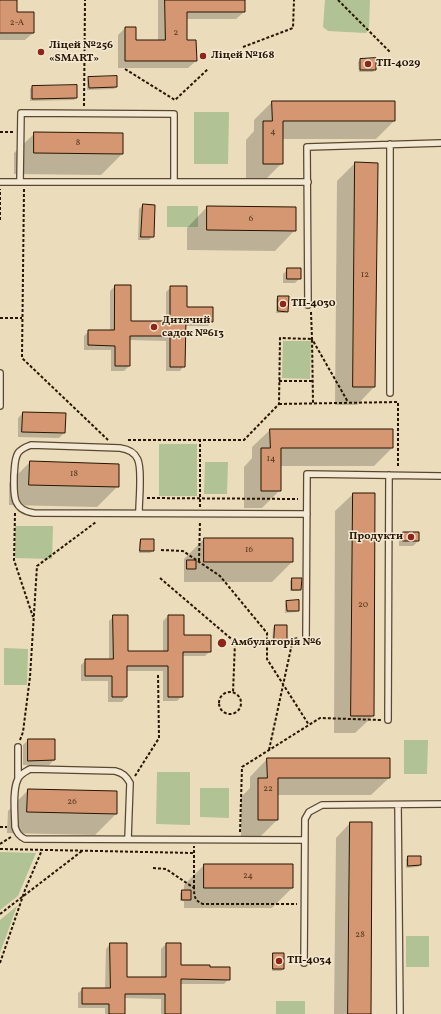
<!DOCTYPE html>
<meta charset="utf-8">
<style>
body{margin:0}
canvas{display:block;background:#ebdcbb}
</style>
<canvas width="441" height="1014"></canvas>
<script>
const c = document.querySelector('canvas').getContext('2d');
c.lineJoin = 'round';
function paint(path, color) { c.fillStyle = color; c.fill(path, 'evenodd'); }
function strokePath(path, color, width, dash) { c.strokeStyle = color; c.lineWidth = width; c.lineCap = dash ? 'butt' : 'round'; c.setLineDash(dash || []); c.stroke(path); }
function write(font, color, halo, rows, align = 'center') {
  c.font = font + ' Vollkorn,serif'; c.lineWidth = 3; c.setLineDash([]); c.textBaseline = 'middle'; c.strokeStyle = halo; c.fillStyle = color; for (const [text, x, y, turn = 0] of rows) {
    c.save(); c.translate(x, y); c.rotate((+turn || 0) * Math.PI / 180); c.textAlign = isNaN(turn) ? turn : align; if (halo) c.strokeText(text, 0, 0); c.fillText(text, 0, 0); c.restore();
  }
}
paint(new Path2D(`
 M325,0H370L369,27L366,33L328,31L323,27Z
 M194,112H229L228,164H194Z
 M167,206H198V227H167Z
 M283,341H311L310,379L282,378Z
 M159,444H197V496H159Z
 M205,462H228L227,494H204Z
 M15,526H53L52,559L15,558Z
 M4,648L28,649L27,685H4Z
 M404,740H428L427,774H404Z
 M157,772H190V825L156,824Z
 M200,788H229V818L200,817Z
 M0,852L36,853L18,896L0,910Z
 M17,906L0,953V920Z
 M406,936H429V967H406Z
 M276,1001H305V1014H276Z`), '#b1c294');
paint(new Path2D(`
 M0,0H16V13L33,33L25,40H0Z
 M158,0H244V12L236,19H186V41L196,61L188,68H118V35L125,28L135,41H158Z
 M361,60L375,69L373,72H359L358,62Z
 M89,78L116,87L114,89L87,90V80Z
 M32,87L76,98L74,100L30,101V89Z
 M272,102L394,121L376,139H282V163L264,181H246V140L254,131V120Z
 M35,133L122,134V154L101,175L14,174V153Z
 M355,163L374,387L357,405H335L337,181Z
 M143,205L154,206L153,236L149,240H138L139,209Z
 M207,207L295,230L275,251L187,250V228Z
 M288,269L300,278L295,283H283V274Z
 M115,286L130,322H166V292L171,287L186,308L212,321L208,326H185L184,366L180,371H166V341L129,340V366L124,371H111V350H84V336L89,331H110V291Z
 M279,297L287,311L285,313H276V299Z
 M23,413L65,414L64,433L59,438L18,437V418Z
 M270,430L392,448L374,466H280V490L262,508H244V467L252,458V447Z
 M30,462L118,486L97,507L9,505V483Z
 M353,494L373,716L355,733H334L335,511Z
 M404,533L418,541L413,546H399V538Z
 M204,539L292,562L272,582H184V559Z
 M141,540L153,551L150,553H139V542Z
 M292,579L300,589L298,591H290V581Z
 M287,602L298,610L296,612L285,613V604Z
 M114,616L127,652H163V621L168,616L183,636L210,651L205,656H182V696L177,701H163V671H126V697L122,702H108V681H81V665L86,660H109V621Z
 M275,626L286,642L283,644H272L273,628Z
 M28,740H54V760L49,765H23V745Z
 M267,759L389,778L371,795H277V820L259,838H241V797L250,788V777Z
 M28,790L116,792V814L95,835L7,833L8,811Z
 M350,823L370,1014H334L336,838Z
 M408,857L420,865L418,867L406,868V859Z
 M204,865L292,888L272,908H184V901H180V893L184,891V885Z
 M110,944L126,978H161V949L166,944L180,966L209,968L229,979L224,984H180V1014H161V999L124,998V1014H105V1008H78V993L83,989H105L106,949Z
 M274,954L283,969L281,971H272V956Z`), '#0003');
const building = new Path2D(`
 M0,0H17V12H34V33H0Z
 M165,0H245V12H187V40H196L197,61H125V27H136V40H165Z
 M376,58V70H360V59Z
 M117,76V87L89,88L88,77Z
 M77,85V98L32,99V86Z
 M272,101H395V121H283V164H263V121H272Z
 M34,132L123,133V154L34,153Z
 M355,162L378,163L375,387H353Z
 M143,204L155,205L154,237H141Z
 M207,206L296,207V231L207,230Z
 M287,268H301V279H287Z
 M115,285H131V321H170V286H187V307H213V322L186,321L185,367H170V336H130V366H115V346L88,345V330H114Z
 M278,296H289L288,312L278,311Z
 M23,412L66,413L65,433L22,432Z
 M270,429H393V448H281V491H261V448H270Z
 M30,461L119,464V487L29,485Z
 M353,493H375L374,716H351Z
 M403,532H419V541H403Z
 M204,538H293V562H204Z
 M141,539H154V551H140Z
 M187,560H196V569H187Z
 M292,578H302L301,590H292Z
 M299,600V611H287L286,601Z
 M113,615H128V651H168V615H184V635H211V652H183V697H168V666H127V697H112V676H85V659H113Z
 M275,625H287V642H274Z
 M28,739H55V760L28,761Z
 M267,758H390V778H278V820H258V778H267Z
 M28,789L117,791V814L27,812Z
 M350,822H372L371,1014H348Z
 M408,856H421V865L408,866Z
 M204,864H293V888H204Z
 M182,890H191V900H182Z
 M110,943H127V977H166V943H181V965H210V967H230V980L181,979V1014H165V994H125V1014H109V1004H82V988H110Z
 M273,953H284V969H273Z`);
paint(building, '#d59772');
strokePath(building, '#281500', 1);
const service = new Path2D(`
 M390,144V393
 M0,182H308
 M20,182L21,113L174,114V182
 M308,305L307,147L441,143
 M0,373V406
 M139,513C139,504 140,494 140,484C140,467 142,451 120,448L31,445C25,447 21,449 18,453C14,460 15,467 14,475C14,493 11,510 34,513L307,514
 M306,637L307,474L441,476
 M388,720L389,475
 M18,779V747
 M398,805L400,1014
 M128,839L130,783C126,776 123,773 115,771L30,769C25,772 20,774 18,779C12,790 15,814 15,827C17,833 19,836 25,839L305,840
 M304,963L305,819L309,812L322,805L441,804`);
strokePath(service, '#59472f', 8);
strokePath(new Path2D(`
 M338,0L390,52
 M243,47L293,28L294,0
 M125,69L175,100L208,69
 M84,106L85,0
 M0,132H13
 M24,189L22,358L108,440
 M0,220V189
 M311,312L312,339L348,402
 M0,318H22
 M279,381H313
 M279,404L398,402V468
 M128,440H244L279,404L280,338L312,339L313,403
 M147,498L298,499
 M200,507V440
 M15,513L14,560L33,617
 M161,550L183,551L220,576L267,633V659L309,725
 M199,561L200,521
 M160,578L235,642L233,693
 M219 703a11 11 0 1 1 22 0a11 11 0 1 1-22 0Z
 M20,740L23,732L30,677L37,566L96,522
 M269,750L293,639L298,638
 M135,776L159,738L158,674
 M0,827H7
 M240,832L242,767L320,718L381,720
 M0,844L11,837
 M0,849L194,853
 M153,868L166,869L194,888C194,897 195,901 203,904H297
 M194,888V846
 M0,914L82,851
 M0,963L25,890L42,850`), '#281500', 2, [3, 2]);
strokePath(service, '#f2e8d3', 5.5);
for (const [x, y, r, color] of [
 [41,52,4,"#8f2418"],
 [203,56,4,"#8f2418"],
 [368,64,4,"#8f2418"],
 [283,304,4,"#8f2418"],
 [154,327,4,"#8f2418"],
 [411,537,4,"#8f2418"],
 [222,643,5,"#8f2418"],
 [279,961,4,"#8f2418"]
]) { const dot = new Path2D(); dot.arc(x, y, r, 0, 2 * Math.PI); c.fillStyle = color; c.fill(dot); strokePath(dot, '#f2e8d3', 1.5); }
write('9px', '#53361c', null, [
 ["2-А",17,23],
 ["2",176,33],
 ["4",273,132],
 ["8",78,143],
 ["6",251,219],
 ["12",365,275],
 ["14",271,459],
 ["18",74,474],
 ["16",249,550],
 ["20",363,605],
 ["22",268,789],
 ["26",72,802],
 ["24",248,876],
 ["28",360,935]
]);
write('bold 11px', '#281500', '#f2e8d3', [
 ["Ліцей №256",49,46],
 ["«SMART»",49,59],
 ["Ліцей №168",211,56],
 ["ТП-4029",376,64],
 ["ТП-4030",291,304],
 ["Дитячий",162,321],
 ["садок №613",162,334],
 ["Продукти",403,537,"right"],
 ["Амбулаторія №6",231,643],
 ["ТП-4034",287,961]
], 'left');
</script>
